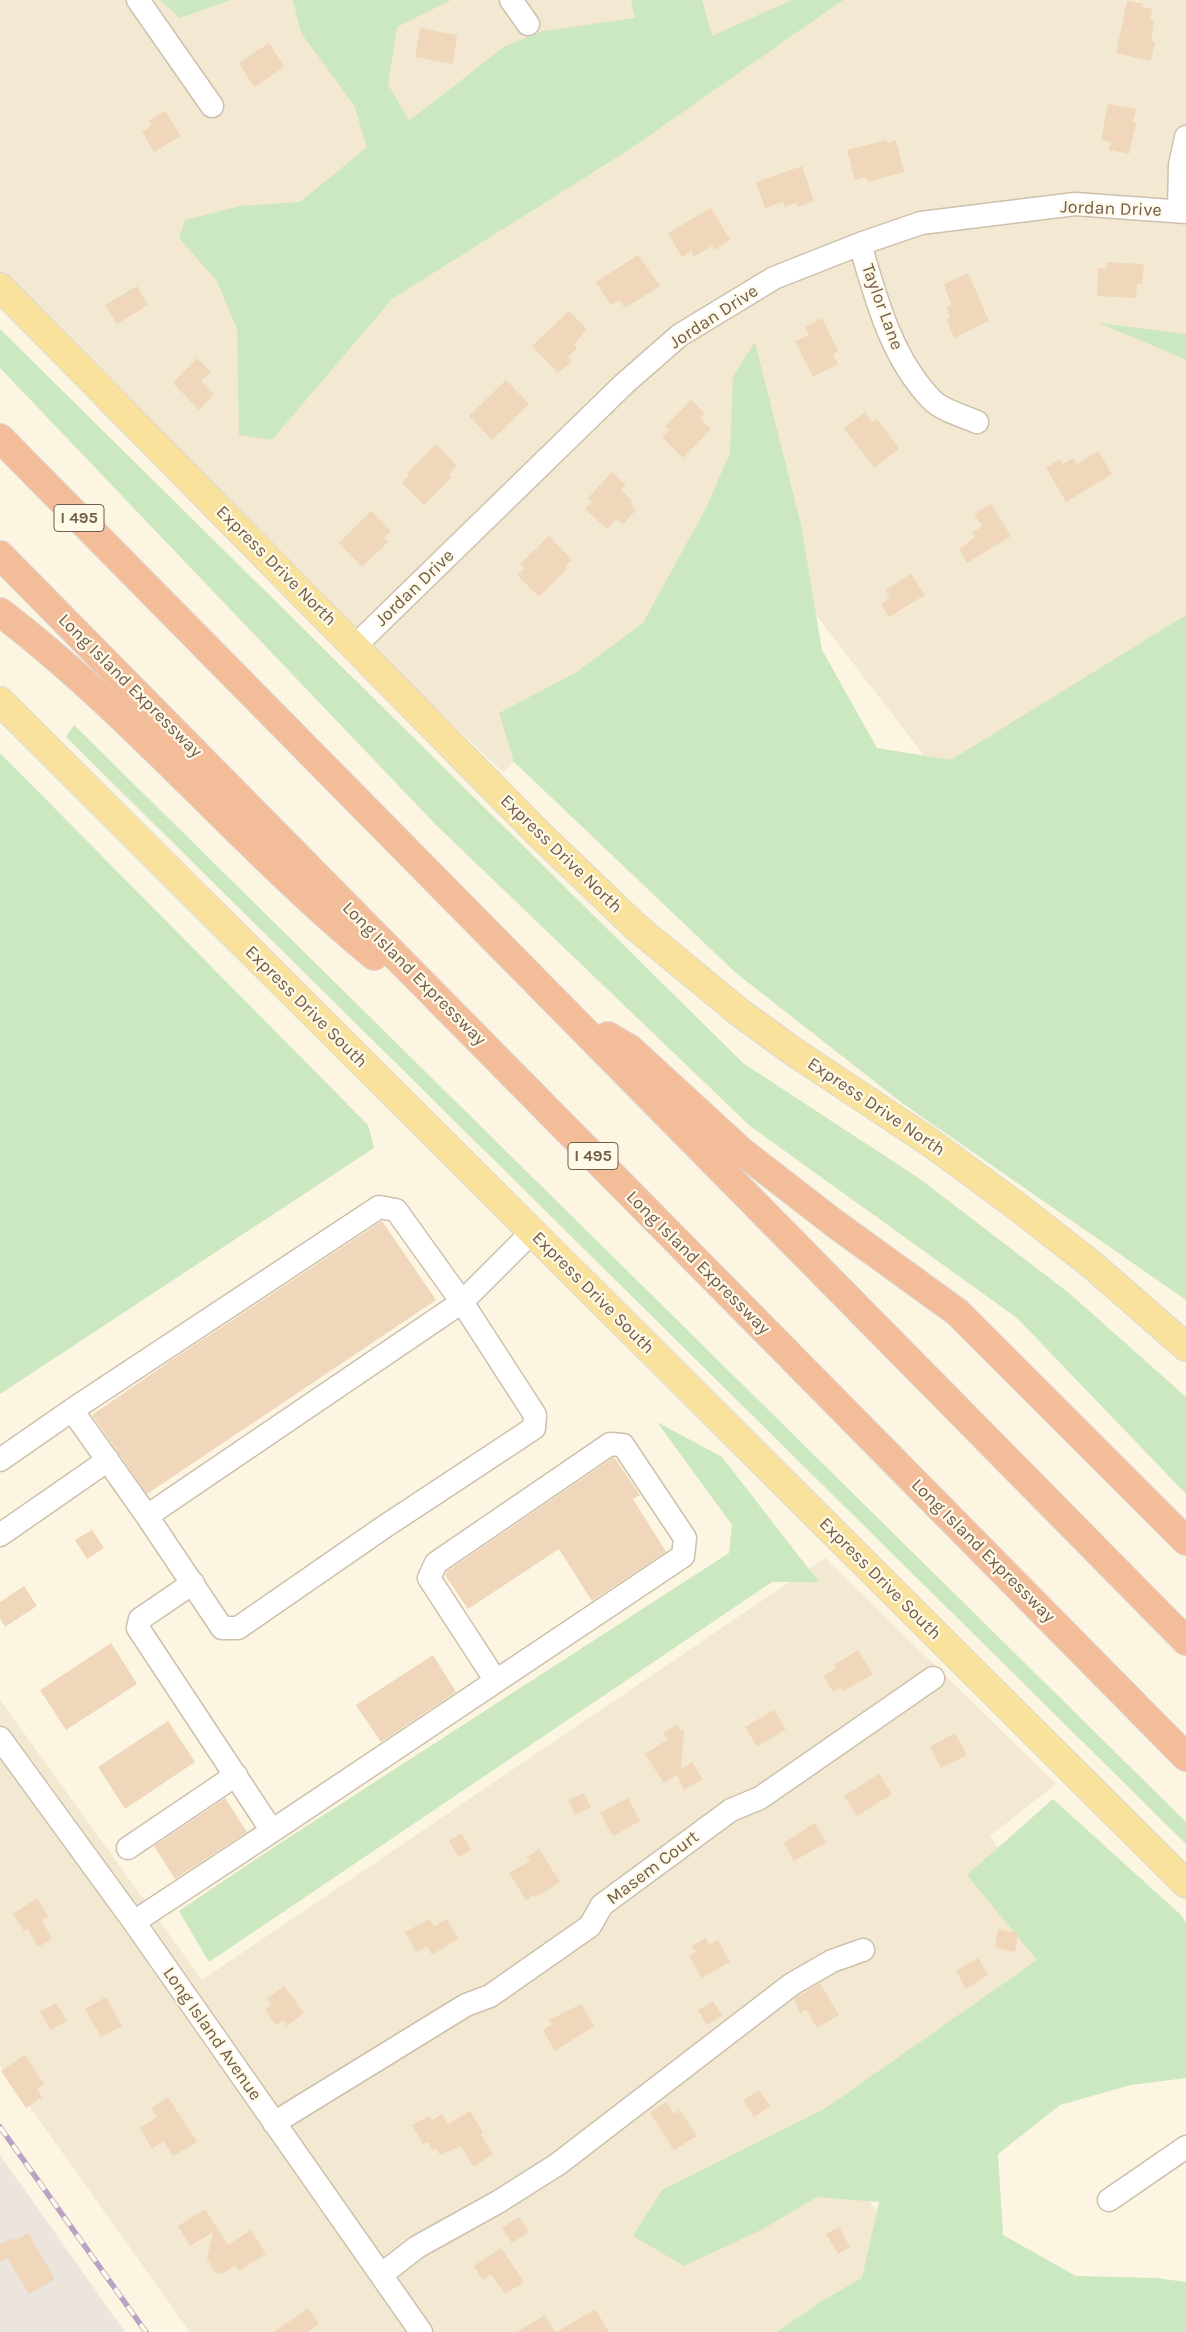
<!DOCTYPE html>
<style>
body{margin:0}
canvas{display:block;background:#fbf5e2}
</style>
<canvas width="1186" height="2332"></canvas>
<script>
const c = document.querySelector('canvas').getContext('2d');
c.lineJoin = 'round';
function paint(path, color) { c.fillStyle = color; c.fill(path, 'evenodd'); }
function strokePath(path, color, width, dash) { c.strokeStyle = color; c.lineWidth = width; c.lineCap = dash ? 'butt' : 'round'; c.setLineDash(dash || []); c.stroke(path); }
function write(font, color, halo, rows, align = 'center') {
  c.font = font + ' Karla,sans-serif'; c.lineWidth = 4.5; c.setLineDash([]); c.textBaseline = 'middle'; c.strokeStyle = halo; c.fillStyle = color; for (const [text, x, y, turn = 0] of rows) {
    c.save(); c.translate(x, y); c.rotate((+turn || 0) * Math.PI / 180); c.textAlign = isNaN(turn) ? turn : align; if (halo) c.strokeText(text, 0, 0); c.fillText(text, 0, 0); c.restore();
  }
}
paint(new Path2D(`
 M0,0H1186V630L945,783L761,543L503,772L138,427L0,282Z
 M825,1558L1056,1784L990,1836L1071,1958L821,2130L958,2332H190L0,2065V1700L202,1980Z`), '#f3e8d1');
paint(new Path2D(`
 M0,2155L125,2332H0Z`), '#ebe5dd');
paint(new Path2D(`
 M160,0H230L180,18Z
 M293,0H451L397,27L388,84L409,121L505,46L543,31L635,18L631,0H702L712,36L792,0H843L630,149L392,299L272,440L239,435L237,329L217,281L179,238L185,220L240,206L300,202L367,147L354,105L301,33Z
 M1099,323L1186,334V360L1182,358Z
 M0,329L743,1063L920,1179L1069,1293L1186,1397V1494L1017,1318L750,1126L437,826L0,368Z
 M755,342L801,525L822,650L877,748L951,760L1186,615V1300L902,1103L736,973L514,762L499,713L575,673L643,623L706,508L730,453L733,376Z
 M74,725L1186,1822V1844L66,737Z
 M0,753L368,1125L374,1148L0,1394Z
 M657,1422L722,1457L819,1582H772L209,1962L179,1911L265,1853L729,1553L732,1525Z
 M1053,1799L1181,1915L1186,1923V2078L1131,2085L1060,2105L998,2154L1003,2235L1076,2276L1156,2278L1186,2282V2332H777L822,2301L862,2278L879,2202L817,2197L761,2230L684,2266L633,2236L662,2190L826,2108L1037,1960L967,1875Z`), '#cce8c1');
paint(new Path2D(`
 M1127,1L1143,4L1142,7L1152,9L1150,20L1154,21L1151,41L1155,42L1151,61L1116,53Z
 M420,28L457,35L453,64L415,57Z
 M269,43L284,67L254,87L239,63Z
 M1108,104L1136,109L1133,122L1136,123L1129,154L1109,150L1111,142L1101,140Z
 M165,111L181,136L154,152L142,132L152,125L149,121Z
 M886,140L887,143L896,140L904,172L868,182L866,177L855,180L847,150Z
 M802,166L814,201L798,207L796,203L785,207L783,202L765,208L756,182Z
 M711,208L730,240L714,250L712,246L694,257L691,251L682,257L668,233Z
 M638,255L660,286L625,308L619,300L611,305L596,282Z
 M1107,262L1144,264L1142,284H1137L1136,298L1097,296L1098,268L1107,269Z
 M968,273L989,321L954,338L947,319L950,318L947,307L951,305L944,284Z
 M137,286L148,305L117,324L105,305Z
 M569,311L587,329L574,345L577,348L568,357L572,361L558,373L532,346Z
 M822,318L838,351L833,354L838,364L813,377L795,341L809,335L805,327Z
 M197,358L211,372L201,381L214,394L199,410L173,383Z
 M506,380L529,404L492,440L469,416Z
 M691,400L705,414L700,418L711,429L683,458L662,437L669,430L665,426Z
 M865,412L872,422L877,419L899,449L874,468L844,428Z
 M436,444L457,466L449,474L452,477L424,505L402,483L409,476L407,473Z
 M1098,451L1112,474L1066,502L1046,468L1060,459L1063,464L1073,458L1077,464Z
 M612,472L626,485L621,490L633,502L630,504L636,510L623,524L617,519L607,529L585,509L592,501L588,498Z
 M991,504L1011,536L967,563L959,549L975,537L972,533L982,526L974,514Z
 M371,511L391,531L384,538L388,542L362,567L339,543Z
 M549,536L572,560L565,566L568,568L539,597L517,575L525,568L520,564Z
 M911,574L925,595L889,617L881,604L890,598L885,590Z
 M382,1221L436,1300L147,1494L92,1415L169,1362Z
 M614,1457L640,1495L633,1499L666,1552L592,1601L559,1549L468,1609L445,1575L446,1572Z
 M92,1530L104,1548L87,1559L75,1540Z
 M24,1586L37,1606L5,1627L0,1618V1602Z
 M111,1643L137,1684L66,1730L40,1690Z
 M858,1650L873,1674L843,1691L841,1687L833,1692L823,1676L836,1668L834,1665Z
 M433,1655L456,1692L381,1742L356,1705Z
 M774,1710L786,1729L757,1747L745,1727Z
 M168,1721L195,1762L125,1809L98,1767Z
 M677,1724L681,1731L684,1729L681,1769L692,1762L703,1779L684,1790L677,1775L664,1783L645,1754L667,1740L663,1733Z
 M955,1733L967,1755L941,1768L930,1747Z
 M879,1774L892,1794L857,1816L844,1796Z
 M584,1793L591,1807L575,1815L568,1800Z
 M225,1798L247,1832L175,1879L154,1846Z
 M628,1798L640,1821L613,1836L600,1813Z
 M815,1823L826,1843L794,1861L784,1843Z
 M461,1833L471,1850L459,1857L449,1841Z
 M539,1849L560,1882L535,1898L534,1895L526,1900L509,1873L530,1861L527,1857Z
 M37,1898L48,1916L42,1920L52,1939L38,1947L28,1929L24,1931L13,1914Z
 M430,1919L434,1927L447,1919L458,1939L432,1955L427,1946L416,1952L405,1932Z
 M998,1929L1018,1933L1015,1952L995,1948Z
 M706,1938L709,1945L718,1940L730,1962L702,1978L689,1956L696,1952L692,1946Z
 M978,1958L988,1975L966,1989L956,1971Z
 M820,1983L839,2015L817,2028L806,2009L800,2013L794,1999Z
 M284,1986L304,2013L287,2026L283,2020L276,2025L265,2010L271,2005L267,1999Z
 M106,1997L122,2026L101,2037L85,2009Z
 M713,2001L722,2015L707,2025L698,2010Z
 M56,2003L67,2021L51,2030L40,2012Z
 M581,2004L594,2026L555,2051L543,2030L552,2024L549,2020Z
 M25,2055L44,2084L37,2089L42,2097L26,2108L1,2071Z
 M759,2090L770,2106L754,2117L743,2100Z
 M168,2097L197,2142L173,2156L164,2141L152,2149L140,2128L157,2117L151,2108Z
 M666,2102L674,2114L680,2110L697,2136L674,2150L650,2113Z
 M470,2111L483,2133L481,2135L493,2154L474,2167L461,2146L440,2155L436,2148L432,2150L428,2142L423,2144L412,2125L429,2116L432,2120L442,2114L448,2124Z
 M205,2209L228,2245L251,2230L266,2254L239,2271L235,2265L222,2274L215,2272L207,2259L213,2232L190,2246L178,2226Z
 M519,2217L529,2232L512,2243L502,2228Z
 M839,2227L850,2247L838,2254L826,2234Z
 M28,2233L55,2279L29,2294L7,2258L0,2262V2244L11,2238L13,2241Z
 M501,2248L524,2282L505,2294L491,2274L483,2280L474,2266Z
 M308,2308L319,2324L308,2332H274Z
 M595,2309L609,2332H557Z
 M545,2315L555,2332H517Z`), '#f0d7bb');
const minor = new Path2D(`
 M138,0L212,106
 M511,0L528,24
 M1179,211L1180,165L1186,137
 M860,244C876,298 891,358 932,400C940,409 965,417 977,422
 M355,646L625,383L680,335L774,278L860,244L921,223L1075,204L1186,212
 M0,1460L72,1410
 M147,1516L72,1410L379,1207L396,1210L462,1302L535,1415L534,1428L384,1527L238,1628H222L147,1516L462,1302L532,1232
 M0,1535L108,1460
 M0,1738L134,1922L421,2332
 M272,1831L683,1556L685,1538L623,1445L610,1444L436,1563L429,1578L496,1681
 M128,1848L236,1775
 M134,1922L272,1831L138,1628L140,1619L193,1583
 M274,2123L466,2005L490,1996L590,1926L602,1905L731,1810L760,1798L933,1678
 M1109,2200L1186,2147
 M381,2275L417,2247L498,2202L558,2164L792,1984L832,1961L863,1950`);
const major = new Path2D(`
 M0,287L539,834L636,927L739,1012L794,1052L931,1143L1014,1204L1091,1264L1186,1347
 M0,701L1186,1884`);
const highway = new Path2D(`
 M0,438L1186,1641
 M0,555L1186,1757
 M0,612C135,715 243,848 374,956
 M608,1036L630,1049L741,1151L834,1223L957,1312L1186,1541`);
strokePath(minor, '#cec0ac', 25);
strokePath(major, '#ddd8d3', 30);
strokePath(highway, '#ddd8d3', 30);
strokePath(minor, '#fff', 22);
strokePath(major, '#f9e29c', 28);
strokePath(highway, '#f4bd9a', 28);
const rail = new Path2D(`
 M0,2127L146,2332`);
strokePath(rail, '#b9a2c4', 5.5);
strokePath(rail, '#fff9e8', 4, [11]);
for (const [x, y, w] of [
 [79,518,50],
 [593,1156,50]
]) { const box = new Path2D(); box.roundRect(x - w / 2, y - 13.5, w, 27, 4); c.fillStyle = '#fff9e8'; c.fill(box); strokePath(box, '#725d49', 1); }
write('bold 16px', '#725d49', null, [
 ["I 495",79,518],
 ["I 495",593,1156]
]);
write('18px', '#725d49', '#fff9e8', [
 ["Jordan Drive",1111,209,2],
 ["Taylor Lane",882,307,70],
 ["Jordan Drive",714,317,-33],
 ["Express Drive North",276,566,45],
 ["Jordan Drive",415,588,-44],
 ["Long Island Expressway",130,686,45],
 ["Express Drive North",561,854,44],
 ["Long Island Expressway",414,974,45],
 ["Express Drive South",306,1007,45],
 ["Express Drive North",876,1107,34],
 ["Long Island Expressway",698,1263,45],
 ["Express Drive South",593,1293,45],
 ["Long Island Expressway",983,1551,45],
 ["Express Drive South",880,1579,45],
 ["Masem Court",653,1868,-37],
 ["Long Island Avenue",212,2034,55]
]);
</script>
